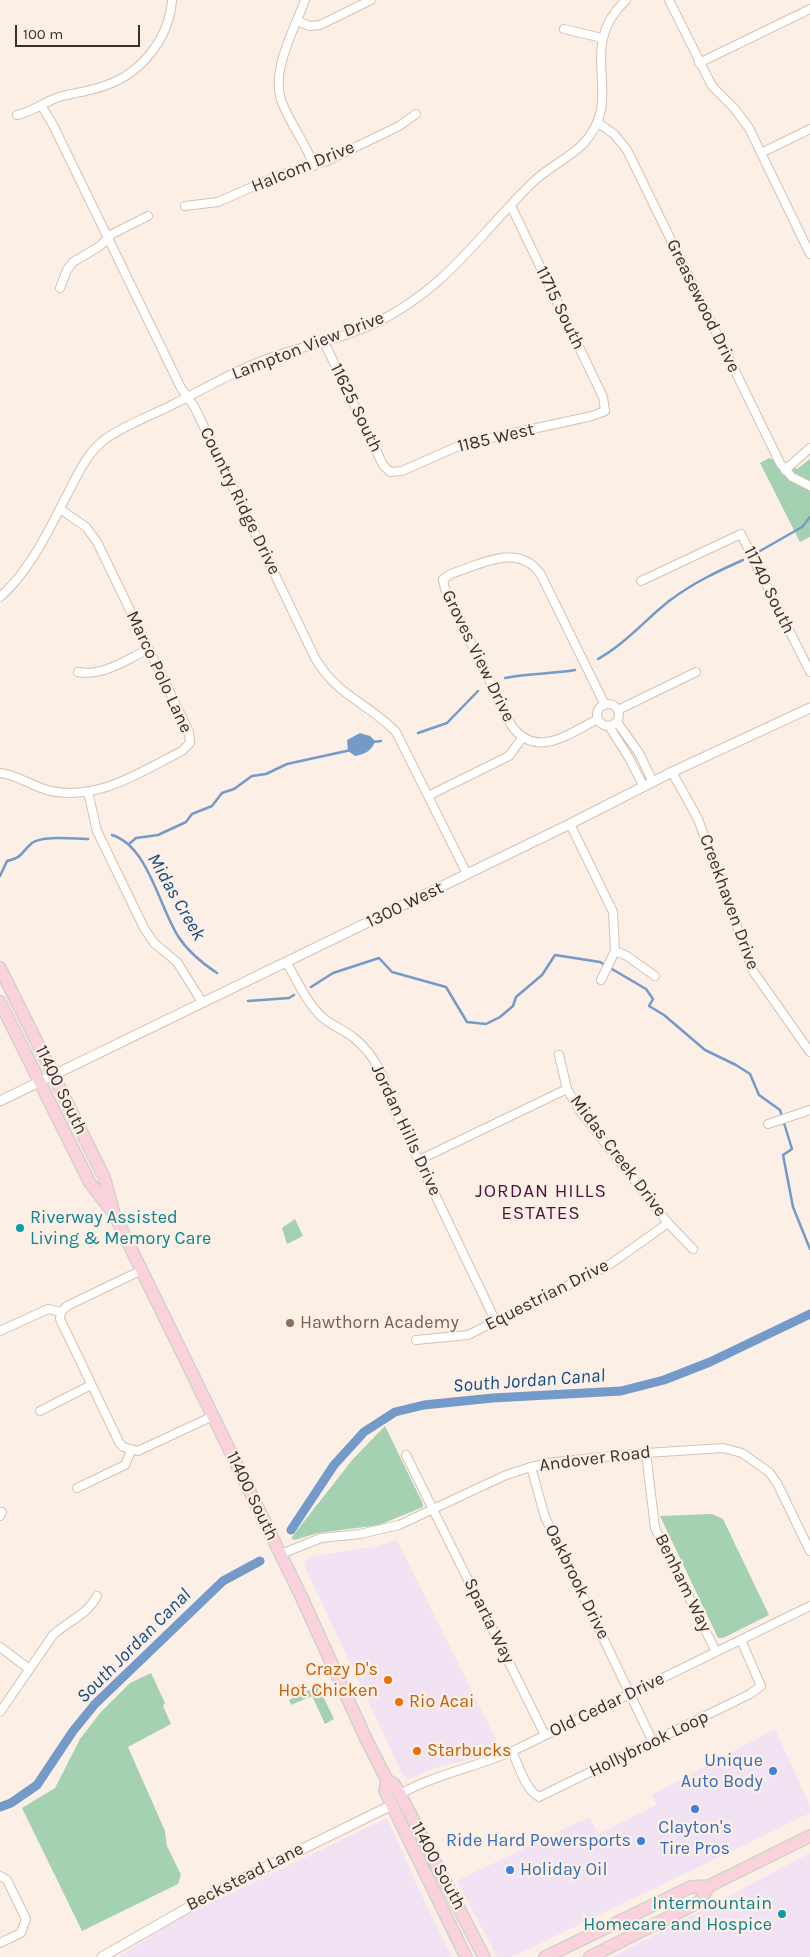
<!DOCTYPE html>
<style>
body{margin:0}
#map{position:relative;width:810px;height:1957px;overflow:hidden;background:#fcefe6;font-family:Karla,sans-serif}
canvas{display:block}
.scale{position:absolute;left:15px;top:25px;width:125px;height:22px;box-sizing:border-box;border:2px solid #39302b;border-top:0;padding-left:6px;font-size:15px;line-height:18px;white-space:nowrap;color:#39302b;-webkit-text-stroke:4px #fcefe6;paint-order:stroke}
</style>
<div id="map">
<canvas width="810" height="1957"></canvas>
<div class="scale">100 m</div>
</div>
<script>
const c = document.querySelector('canvas').getContext('2d');
c.lineJoin = 'round';
function paint(path, color) { c.fillStyle = color; c.fill(path, 'evenodd'); }
function strokePath(path, color, width, dash) { c.strokeStyle = color; c.lineWidth = width; c.lineCap = dash ? 'butt' : 'round'; c.setLineDash(dash || []); c.stroke(path); }
function write(font, color, halo, rows, align = 'center') {
  c.font = font + ' Karla,sans-serif'; c.lineWidth = 4.5; c.setLineDash([]); c.textBaseline = 'middle'; c.strokeStyle = halo; c.fillStyle = color; for (const [text, x, y, turn = 0] of rows) {
    c.save(); c.translate(x, y); c.rotate((+turn || 0) * Math.PI / 180); c.textAlign = isNaN(turn) ? turn : align; if (halo) c.strokeText(text, 0, 0); c.fillText(text, 0, 0); c.restore();
  }
}
paint(new Path2D(`
 M397,1540L500,1748L470,1759L434,1768L408,1779L402,1773L303,1563L312,1556L375,1547Z
 M775,1729L810,1806V1813L512,1957H497L457,1881L589,1817L598,1834L656,1805L652,1795Z
 M387,1818L423,1898L452,1957H118L178,1919Z
 M810,1853V1957H613Z`), '#f1e2f4');
paint(new Path2D(`
 M769,458L797,469L810,459V537L800,542L760,463Z
 M295,1219L303,1236L287,1244L282,1228Z
 M385,1426L423,1504V1507L379,1525L318,1533L295,1540L291,1538L353,1459Z
 M712,1514L723,1519L769,1615L723,1638H718L660,1516Z
 M151,1673L165,1703L163,1706L171,1724L128,1747L165,1831L167,1846L181,1875L178,1884L82,1931L22,1808L55,1788L80,1739L100,1713L130,1683Z
 M318,1686L334,1719L325,1724L312,1696L291,1705L289,1700Z`), '#a5d1b3');
paint(new Path2D(`
 M360,733L370,736L375,741C372,751 365,754 355,756L348,751L347,740Z`), '#739ac9');
strokePath(new Path2D(`
 M760,551L802,527L810,517
 M598,659C625,644 645,620 669,601C693,583 716,572 743,560
 M505,678C529,673 552,674 575,670
 M418,733L447,723L478,691
 M373,742L381,741
 M112,835C148,846 159,906 178,936C188,952 202,963 217,973
 M129,844L136,838L158,835L186,822L192,814L212,806L222,793L234,789L252,776L266,774L287,764L351,750
 M0,876L7,861C24,857 21,852 32,843C42,835 75,839 88,839
 M311,987L333,973L379,958L392,972L446,987L467,1022L486,1024L500,1017L513,1006L516,997L542,975L555,955L600,962L646,989L653,999L649,1006L664,1015L705,1050L736,1065L750,1074L759,1095L780,1110L792,1149L783,1155L793,1207L810,1249
 M248,1001L289,998L294,995`), '#739ac9', 2.5);
strokePath(new Path2D(`
 M291,1530L334,1465L364,1432L395,1412L424,1405L493,1398L621,1391L664,1380L710,1362L810,1314
 M0,1807L11,1803L37,1785L73,1731L95,1704L223,1581L260,1561`), '#739ac9', 9);
const minor = new Path2D(`
 M305,0C295,28 271,70 281,100C289,122 305,142 314,166
 M669,0L712,86L734,108L749,128L810,254
 M298,21L309,26L320,25L371,0
 M564,29L602,38
 M699,63L810,9
 M41,105L53,125L181,388L195,408L315,658C338,697 367,702 396,732L467,874
 M17,115C32,112 44,102 59,97C74,93 90,91 104,86C141,74 169,39 172,0
 M598,123L614,134L627,150L780,463L792,477L810,486
 M761,153L810,129
 M185,206L218,202L277,176L327,161L399,126L416,114
 M60,288L67,270L73,262L100,246L112,234L148,216
 M324,342L383,465L390,472L402,471L463,444L592,416L605,411L603,397L511,206
 M785,470L810,448
 M641,581L741,534L810,672
 M0,597C31,570 49,529 68,493C78,474 87,453 104,440C124,425 151,416 174,404C208,387 241,367 278,355C309,345 341,339 371,325C446,290 476,238 532,183C547,168 568,159 583,144C628,96 573,50 626,0
 M78,672C103,677 127,659 149,649
 M597 715a11 11 0 1 1 22 0a11 11 0 1 1-22 0Z
 M618,710L696,672
 M598,719C568,734 536,760 511,725L445,589L443,579L451,574C481,564 520,542 541,575L605,705
 M617,722L639,753L653,782
 M609,726L629,758L644,787
 M672,772L698,819L753,971L810,1052
 M0,773C18,775 33,787 51,791C99,801 142,771 182,751L190,743L189,732L97,542L86,527L60,509
 M88,792L97,831L144,928L154,943L177,962L202,1002
 M428,796L509,756L522,738
 M570,824L613,912L615,951L601,980
 M615,951L627,956L655,976
 M286,962C297,980 306,1002 322,1017C331,1025 344,1030 354,1038C378,1057 386,1083 395,1111L496,1322
 M559,1055L567,1089L580,1111L668,1223L693,1249
 M768,1124L810,1110
 M419,1160L567,1089
 M142,1270L67,1306L61,1312L60,1319L119,1442L123,1447L138,1451L213,1416
 M0,1331L48,1309L61,1312
 M416,1340L468,1335L609,1265L668,1223
 M40,1411L91,1385
 M646,1453L655,1528L716,1652
 M406,1455L545,1735
 M531,1467L545,1517L653,1742
 M77,1488L125,1465L131,1451
 M0,1516L2,1512
 M281,1554L321,1538L360,1534L399,1525L506,1475L531,1467L555,1462L631,1454L723,1448L742,1453L769,1472L777,1483L810,1551
 M0,1647L29,1669
 M0,1712L53,1635C67,1622 88,1614 97,1596
 M512,1751C519,1766 525,1789 539,1797L750,1694L761,1686L741,1640
 M400,1794C436,1774 477,1767 515,1750L810,1606
 M0,1876L7,1880L26,1919L21,1933L0,1943`);
const tertiary = new Path2D(`
 M0,1101L570,824L672,772L810,708
 M102,1957L217,1891L392,1805`);
const primary = new Path2D(`
 M0,968L104,1177L114,1214L301,1596L367,1741L387,1780L394,1784L400,1794L484,1957
 M0,1002L90,1183L111,1210
 M387,1780L385,1791L466,1957
 M545,1957L691,1887L709,1886L810,1836
 M590,1957L699,1902L709,1886`);
strokePath(minor, '#d6c1b2', 10);
strokePath(tertiary, '#d6c1b2', 11);
strokePath(primary, '#d3d1d0', 14);
strokePath(minor, '#fff', 8);
strokePath(tertiary, '#fff', 9);
strokePath(primary, '#f9d2db', 11);
for (const [x, y, r, color] of [
 [20,1228,5,"#0f9aa8"],
 [290,1323,5,"#8d6e63"],
 [388,1680,5,"#e8710a"],
 [399,1702,5,"#e8710a"],
 [417,1751,5,"#e8710a"],
 [773,1771,5,"#3f7fe0"],
 [695,1809,5,"#3f7fe0"],
 [641,1841,5,"#3f7fe0"],
 [510,1870,5,"#3f7fe0"],
 [782,1914,5,"#0f9aa8"]
]) { const dot = new Path2D(); dot.arc(x, y, r, 0, 2 * Math.PI); c.fillStyle = color; c.fill(dot); strokePath(dot, '#fcefe6', 2); }
write('18px', '#39302b', '#fcefe6', [
 ["Halcom Drive",303,167,-22],
 ["Greasewood Drive",703,306,64],
 ["11715 South",560,308,64],
 ["Lampton View Drive",308,346,-21],
 ["11625 South",356,408,64],
 ["1185 West",496,438,-13],
 ["Country Ridge Drive",240,501,64],
 ["11740 South",769,590,64],
 ["Groves View Drive",478,656,64],
 ["Marco Polo Lane",159,672,65],
 ["Creekhaven Drive",729,902,70],
 ["1300 West",405,905,-26],
 ["11400 South",61,1090,64],
 ["Jordan Hills Drive",406,1130,65],
 ["Midas Creek Drive",618,1156,53],
 ["Equestrian Drive",547,1295,-27],
 ["Andover Road",595,1459,-7],
 ["11400 South",252,1496,64],
 ["Oakbrook Drive",577,1582,64],
 ["Benham Way",683,1583,64],
 ["Sparta Way",489,1621,64],
 ["Old Cedar Drive",607,1705,-26],
 ["Hollybrook Loop",649,1744,-26],
 ["11400 South",438,1866,62],
 ["Beckstead Lane",245,1877,-27]
]);
write('18px', '#0d838f', '#fcefe6', [
 ["Riverway Assisted",30,1218],
 ["Living & Memory Care",30,1239],
 ["Intermountain",772,1904,"right"],
 ["Homecare and Hospice",772,1925,"right"]
], 'left');
write('18px', '#785e54', '#fcefe6', [
 ["Hawthorn Academy",300,1323]
], 'left');
write('18px', '#c56008', '#fcefe6', [
 ["Crazy D's",378,1670,"right"],
 ["Hot Chicken",378,1691,"right"],
 ["Rio Acai",409,1702],
 ["Starbucks",427,1751]
], 'left');
write('18px', '#366cbe', '#fcefe6', [
 ["Unique",763,1761],
 ["Auto Body",763,1782],
 ["Clayton's",695,1828,"center"],
 ["Tire Pros",695,1849,"center"],
 ["Ride Hard Powersports",631,1841],
 ["Holiday Oil",520,1870,"left"]
], 'right');
write('italic 19px', '#144b85', '#fcefe6', [
 ["Midas Creek",176,897,60],
 ["South Jordan Canal",529,1381,-4],
 ["South Jordan Canal",134,1646,-45]
]);
c.letterSpacing = '1px';
write('19px', '#4c133d', '#fcefe6', [
 ["JORDAN HILLS",541,1192],
 ["ESTATES",541,1214]
]);
c.letterSpacing = '0px';
</script>
